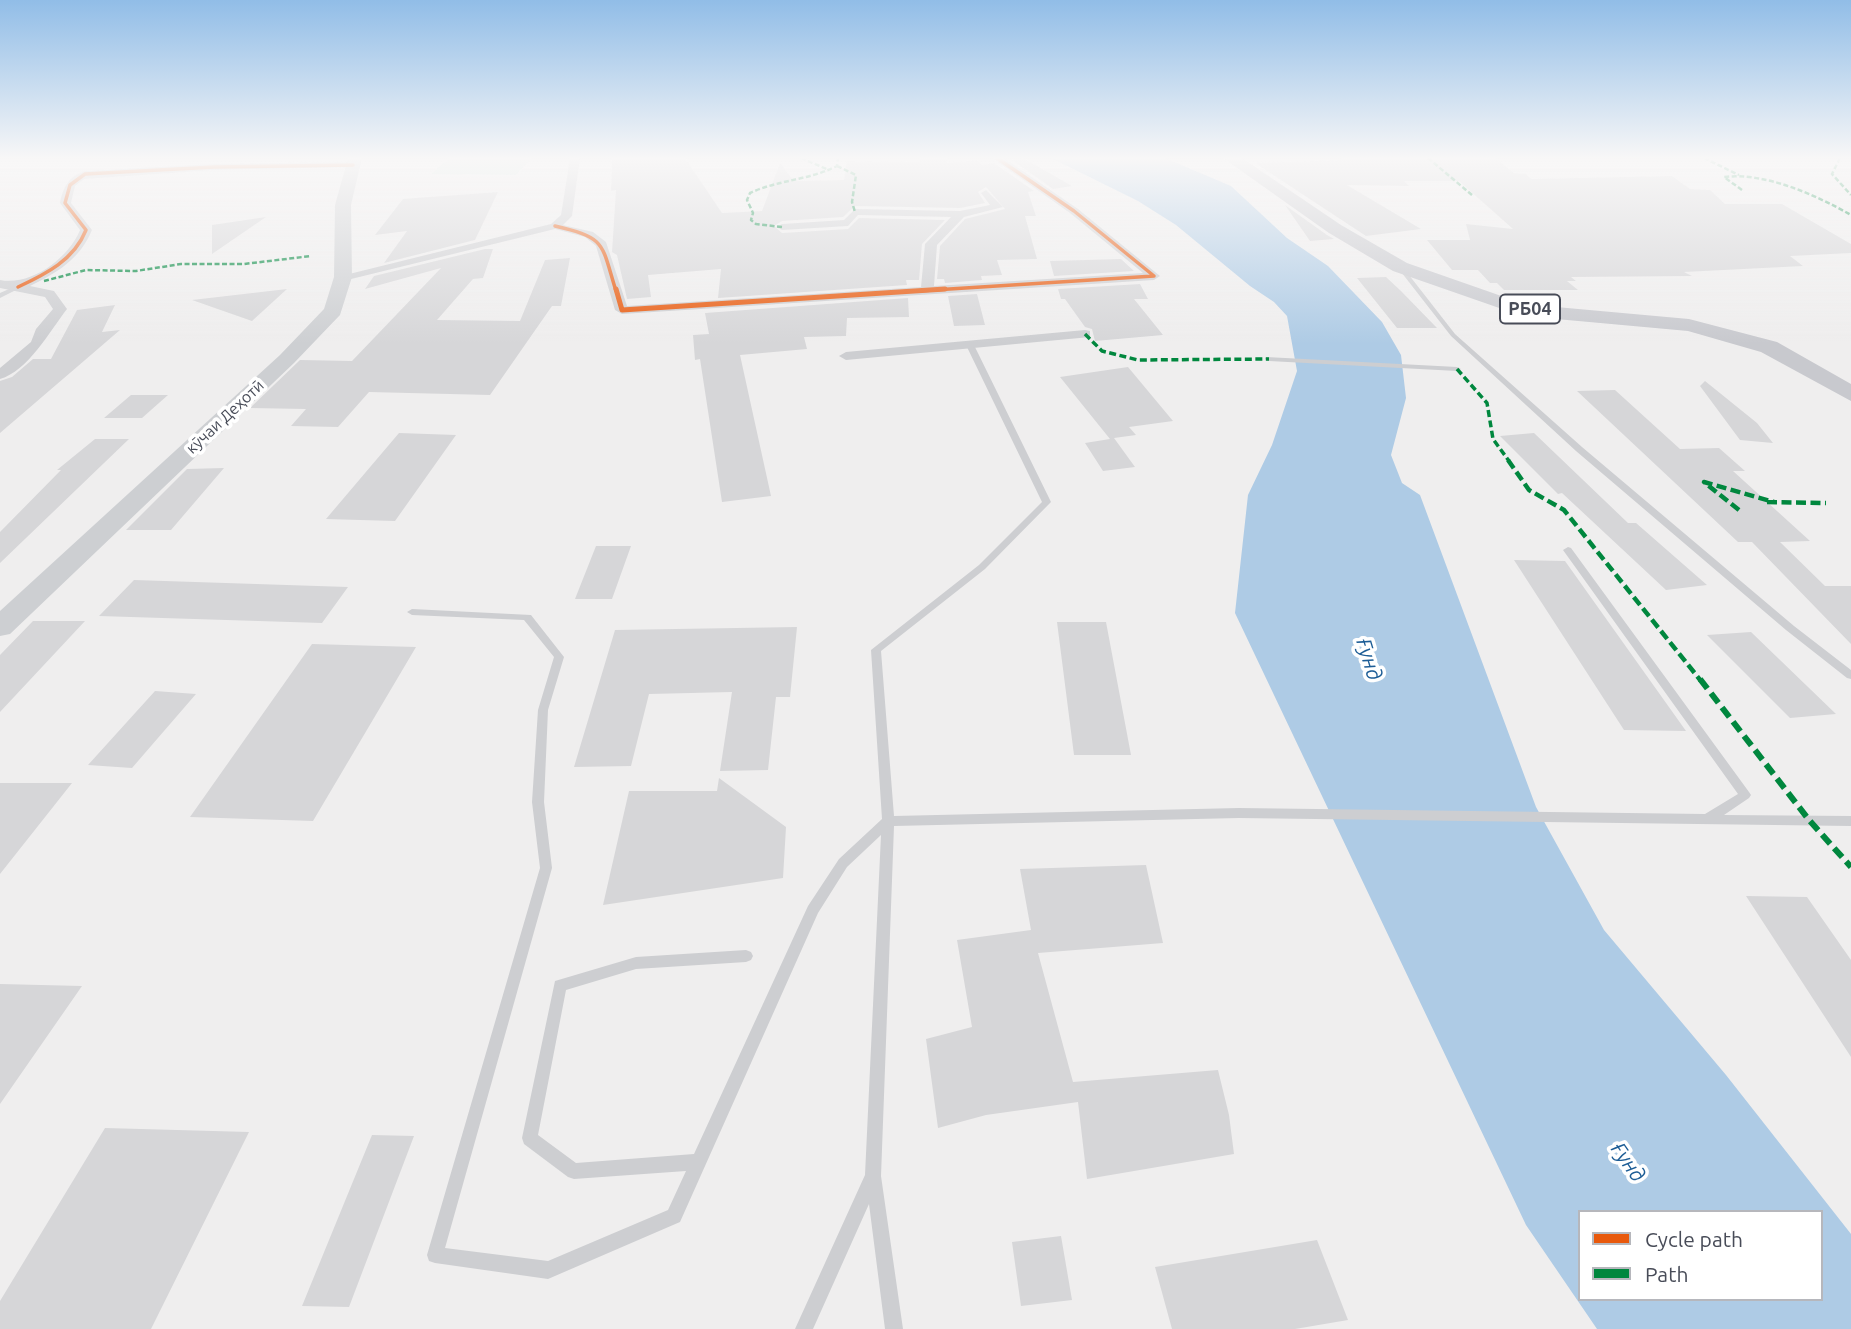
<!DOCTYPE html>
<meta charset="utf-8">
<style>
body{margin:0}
#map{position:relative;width:1851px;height:1329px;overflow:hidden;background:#efeeee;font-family:Ubuntu,sans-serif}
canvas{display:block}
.legend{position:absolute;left:1578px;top:1210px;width:245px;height:91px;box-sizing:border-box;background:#fff;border:2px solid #b6b7bc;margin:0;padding:9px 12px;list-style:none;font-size:21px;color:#484c58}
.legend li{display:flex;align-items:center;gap:14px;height:35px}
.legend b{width:35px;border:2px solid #b6b7bc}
</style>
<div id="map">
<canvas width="1851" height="1329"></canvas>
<ul class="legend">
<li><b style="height:9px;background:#e8590c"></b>Cycle path</li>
<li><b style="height:9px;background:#00873e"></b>Path</li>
</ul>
</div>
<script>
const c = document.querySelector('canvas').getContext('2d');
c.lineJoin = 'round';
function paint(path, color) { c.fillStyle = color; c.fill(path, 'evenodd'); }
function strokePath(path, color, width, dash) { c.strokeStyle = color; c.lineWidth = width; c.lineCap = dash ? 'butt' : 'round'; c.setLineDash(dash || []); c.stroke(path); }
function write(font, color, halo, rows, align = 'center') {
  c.font = font + ' Ubuntu,sans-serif'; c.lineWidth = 7; c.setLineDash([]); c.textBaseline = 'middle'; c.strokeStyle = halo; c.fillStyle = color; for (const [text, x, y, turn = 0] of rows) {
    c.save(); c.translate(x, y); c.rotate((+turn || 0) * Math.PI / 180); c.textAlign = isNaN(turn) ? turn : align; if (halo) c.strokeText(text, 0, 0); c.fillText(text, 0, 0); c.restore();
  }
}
paint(new Path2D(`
 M449,158H532L516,175L431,174Z`), '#d5ebe3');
paint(new Path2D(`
 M1051,158H1165L1231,186L1287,238L1328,266L1382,322L1401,355L1406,398L1391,455L1402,483L1420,495L1536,807L1604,930L1726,1075L1851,1234V1329H1597L1526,1225L1235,613L1248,495L1272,445L1297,371L1287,316L1274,302L1250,286L1176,225L1138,201ZM1580,1212H1821V1299H1580Z`), '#aecbe5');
paint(new Path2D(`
 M612,158H685L722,213L762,211L780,163L794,181L844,180L847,161L920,162V158H947V163L977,160L982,165L994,163L1034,191L1028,192L1036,216H1025L1037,259L997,260L1002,275L981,276L982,280L945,283L944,279H937L940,246L965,219L1005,209L986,187L978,192L985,203L960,208L855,206L843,217L782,221L774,226L782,233L848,229L859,218L945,220L922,244L919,280H906L907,285L718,298L721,269L648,275L651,297L627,299L617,255L612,252L616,190L611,191Z
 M1023,158L1072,186L1053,189L1012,160Z
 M1341,158H1495L1514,173L1526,174L1531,179L1672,176L1690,189L1710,190L1725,204H1782L1851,244V253L1790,256L1803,266L1684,272L1692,276L1571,277L1576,281H1567L1578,290H1504L1497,283H1490L1478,270H1452L1427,240H1470L1466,224L1513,229L1459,181H1404L1409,186L1347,185L1421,229L1366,236L1255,163L1343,160Z
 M498,192L475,240L384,263L407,231L375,235L403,199Z
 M1285,205L1327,235L1334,239L1310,241Z
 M266,217L212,254V225Z
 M485,249H493L483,278L473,279L437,320L520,321L545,260L570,258L561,306H552L490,395L369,392L338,427L291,426L306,409L250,408L300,360L352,361L441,268L365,289L374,276Z
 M1121,259L1134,271L1054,276L1050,261Z
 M1386,277L1401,291L1437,328H1397L1357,278Z
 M1140,284L1148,299H1134L1163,335L1095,341L1092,329L1085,327L1065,299H1061L1058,289Z
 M287,289L252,321L192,300Z
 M977,294L985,325L954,326L948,296Z
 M908,298L909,317L847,318L846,336L804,337L807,349L740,355L771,496L722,502L700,359L695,360L693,335L709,334L705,313Z
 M115,305L102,332L120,330L0,433V381L12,377L33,359H51L77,310Z
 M1128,367L1173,421L1129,427L1136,435L1114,438L1135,467L1103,471L1085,443L1110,439L1060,377Z
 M1705,381L1757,423L1773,443L1740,440L1700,386Z
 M1615,390L1680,449L1719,448L1745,471H1733L1810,541L1780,542L1825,586H1851V644L1752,542H1738L1577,391Z
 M131,395H168L142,418H104Z
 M399,433L456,435L395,521L326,519Z
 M1534,433L1628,523H1636L1707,585L1666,590L1562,493L1558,494L1500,436Z
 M95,439H129L0,563V532L61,470H57Z
 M224,468L171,530H126L187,469Z
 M596,546H631L612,599H575Z
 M1514,560L1565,561L1686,731L1624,730Z
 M134,580L348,587L322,623L99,616Z
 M33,621H85L0,712V655Z
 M1057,622H1106L1131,755H1074Z
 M797,627L790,697H776L768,770L720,771L732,692L649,694L631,766L574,767L615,630Z
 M1751,632L1836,714L1790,718L1707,635Z
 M312,644L416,647L313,821L190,817Z
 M155,691L196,694L132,768L88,765Z
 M719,778L786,827L783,878L603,905L629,791H717Z
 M0,783H72L0,874Z
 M1146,865L1163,943L1038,953L1073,1082L1218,1070L1229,1115L1234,1154L1087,1179L1078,1102L986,1115L938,1128L926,1039L972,1027L957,940L1031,930L1020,869Z
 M1746,896L1807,897L1851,960V1057Z
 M0,984L82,986L0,1104Z
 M105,1128L249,1132L151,1329H0V1301Z
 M372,1135L414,1136L349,1307L302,1306Z
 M1061,1236L1072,1300L1021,1306L1012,1242Z
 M1317,1240L1348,1320L1295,1329H1172L1155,1267Z`), '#d6d6d8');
paint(new Path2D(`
 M1398,266H1402L1455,334L1582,447L1794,626L1851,670V679L1847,678L1786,630L1576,451L1451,336L1398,268Z
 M18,285L20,286V288L0,298V293Z
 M970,343L974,345L1051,502L985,569L881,651L894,816L1239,808L1705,814L1738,794L1563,550L1568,547L1571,548L1749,792L1751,795L1749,798L1724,815L1851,816V826L1239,818L894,826L881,1176L903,1329H885L869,1204L813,1329H795L865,1175L881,835L847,867L818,913L680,1222L548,1279L435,1263L429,1261L427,1255L540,868L532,802L538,710L554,657L524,620L412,615L407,612L412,609L531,615L564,657L548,710L544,802L552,868L445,1248L548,1261L668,1210L686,1171L574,1179L568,1177L524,1144L522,1138L555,981L636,957L746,950L751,952L753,956L751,960L746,962L636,969L566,990L538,1135L576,1163L694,1154L808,906L839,859L882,819L871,650L979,565L1042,502L966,345Z
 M1266,357L1457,367L1461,369L1457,371L1269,361L1265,359Z`), '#cdced1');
paint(new Path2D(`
 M570,158H580L572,216L563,225L593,232L606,242L627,306L921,287L925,244L951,217L858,215L848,226L782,230L776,227L782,224L844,220L855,209L960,211L990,205L981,193L986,190L1003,207L964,217L937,245L934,286L1143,273L1070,213L992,158H1004L1078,209L1160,276L1154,280L622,314L615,310L596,246L585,237L555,229L343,281L337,277L551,224L561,215Z
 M353,162L357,167L214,170L84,179L75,186L71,203L92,230C80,259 57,273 30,286L54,291L67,309C50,331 28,371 0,379V368L31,342L36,329L53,309L45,297L0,288V280C31,286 68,259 80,230L60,203C63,187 69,176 85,171L214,164Z
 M1085,330L1090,331V337L846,360L839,356L846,352Z`), '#cdced1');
paint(new Path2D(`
 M348,158H362L351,205L352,277L340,315L294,363L10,634L0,636V611L280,355L324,309L334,277L335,205Z`), '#cdcfd2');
paint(new Path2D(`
 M1223,158H1242L1341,225L1407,263L1510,299L1545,306L1689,319L1777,342L1851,384V401L1761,352L1688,331L1545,318L1505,310L1393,271L1329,233Z`), '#c8c9ce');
strokePath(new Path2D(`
 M801,158L829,170
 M1428,158L1472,195
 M1704,158L1739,175
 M1840,158L1832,174L1851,195
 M837,166L856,175L852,202L855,212
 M1742,190L1724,177C1765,172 1816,195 1851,215
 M782,227L756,224L751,220L753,213L747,200L750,193C778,180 809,180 837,166L838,158
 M44,281L86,270L136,271L181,264H244L311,256`), '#00873e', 2.5, [5, 2.5]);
strokePath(new Path2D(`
 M1085,334L1102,351L1138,360L1269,359
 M1457,369L1487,403L1493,439L1509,461`), '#00873e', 3.5, [7, 3.5]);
strokePath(new Path2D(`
 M1508,460L1529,490L1564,510L1701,681
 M1767,502L1826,503
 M1739,510L1704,482L1774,502`), '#00873e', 4.5, [10, 4.5]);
strokePath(new Path2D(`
 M1700,679L1809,820L1851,867`), '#00873e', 6, [12, 6]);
strokePath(new Path2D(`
 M555,226C607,238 601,243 616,291
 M18,287C46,274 74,260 86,230L65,203L70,185L85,174L214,167L353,165
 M918,291L1154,276L1074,211L997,158`), '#e8590c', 3.5);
strokePath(new Path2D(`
 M616,289L622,310L945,289`), '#e8590c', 5);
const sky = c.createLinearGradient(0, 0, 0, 344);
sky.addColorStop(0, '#91bde7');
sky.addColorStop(0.46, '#f8f7f7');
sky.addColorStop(1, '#f8f7f700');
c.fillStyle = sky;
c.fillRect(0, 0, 1851, 344);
write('16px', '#484c58', '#fff', [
 ["кӯчаи Деҳотӣ",225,417,-43]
]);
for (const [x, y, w] of [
 [1530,309,60]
]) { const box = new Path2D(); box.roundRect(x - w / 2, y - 14.5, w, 29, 5); c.fillStyle = '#fff'; c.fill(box); strokePath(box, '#484c58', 2); }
write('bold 18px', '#484c58', null, [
 ["РБ04",1530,309]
]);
write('italic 21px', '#1d5d96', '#fff', [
 ["Ғунд",1369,659,73],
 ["Ғунд",1628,1162,55]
]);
</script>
